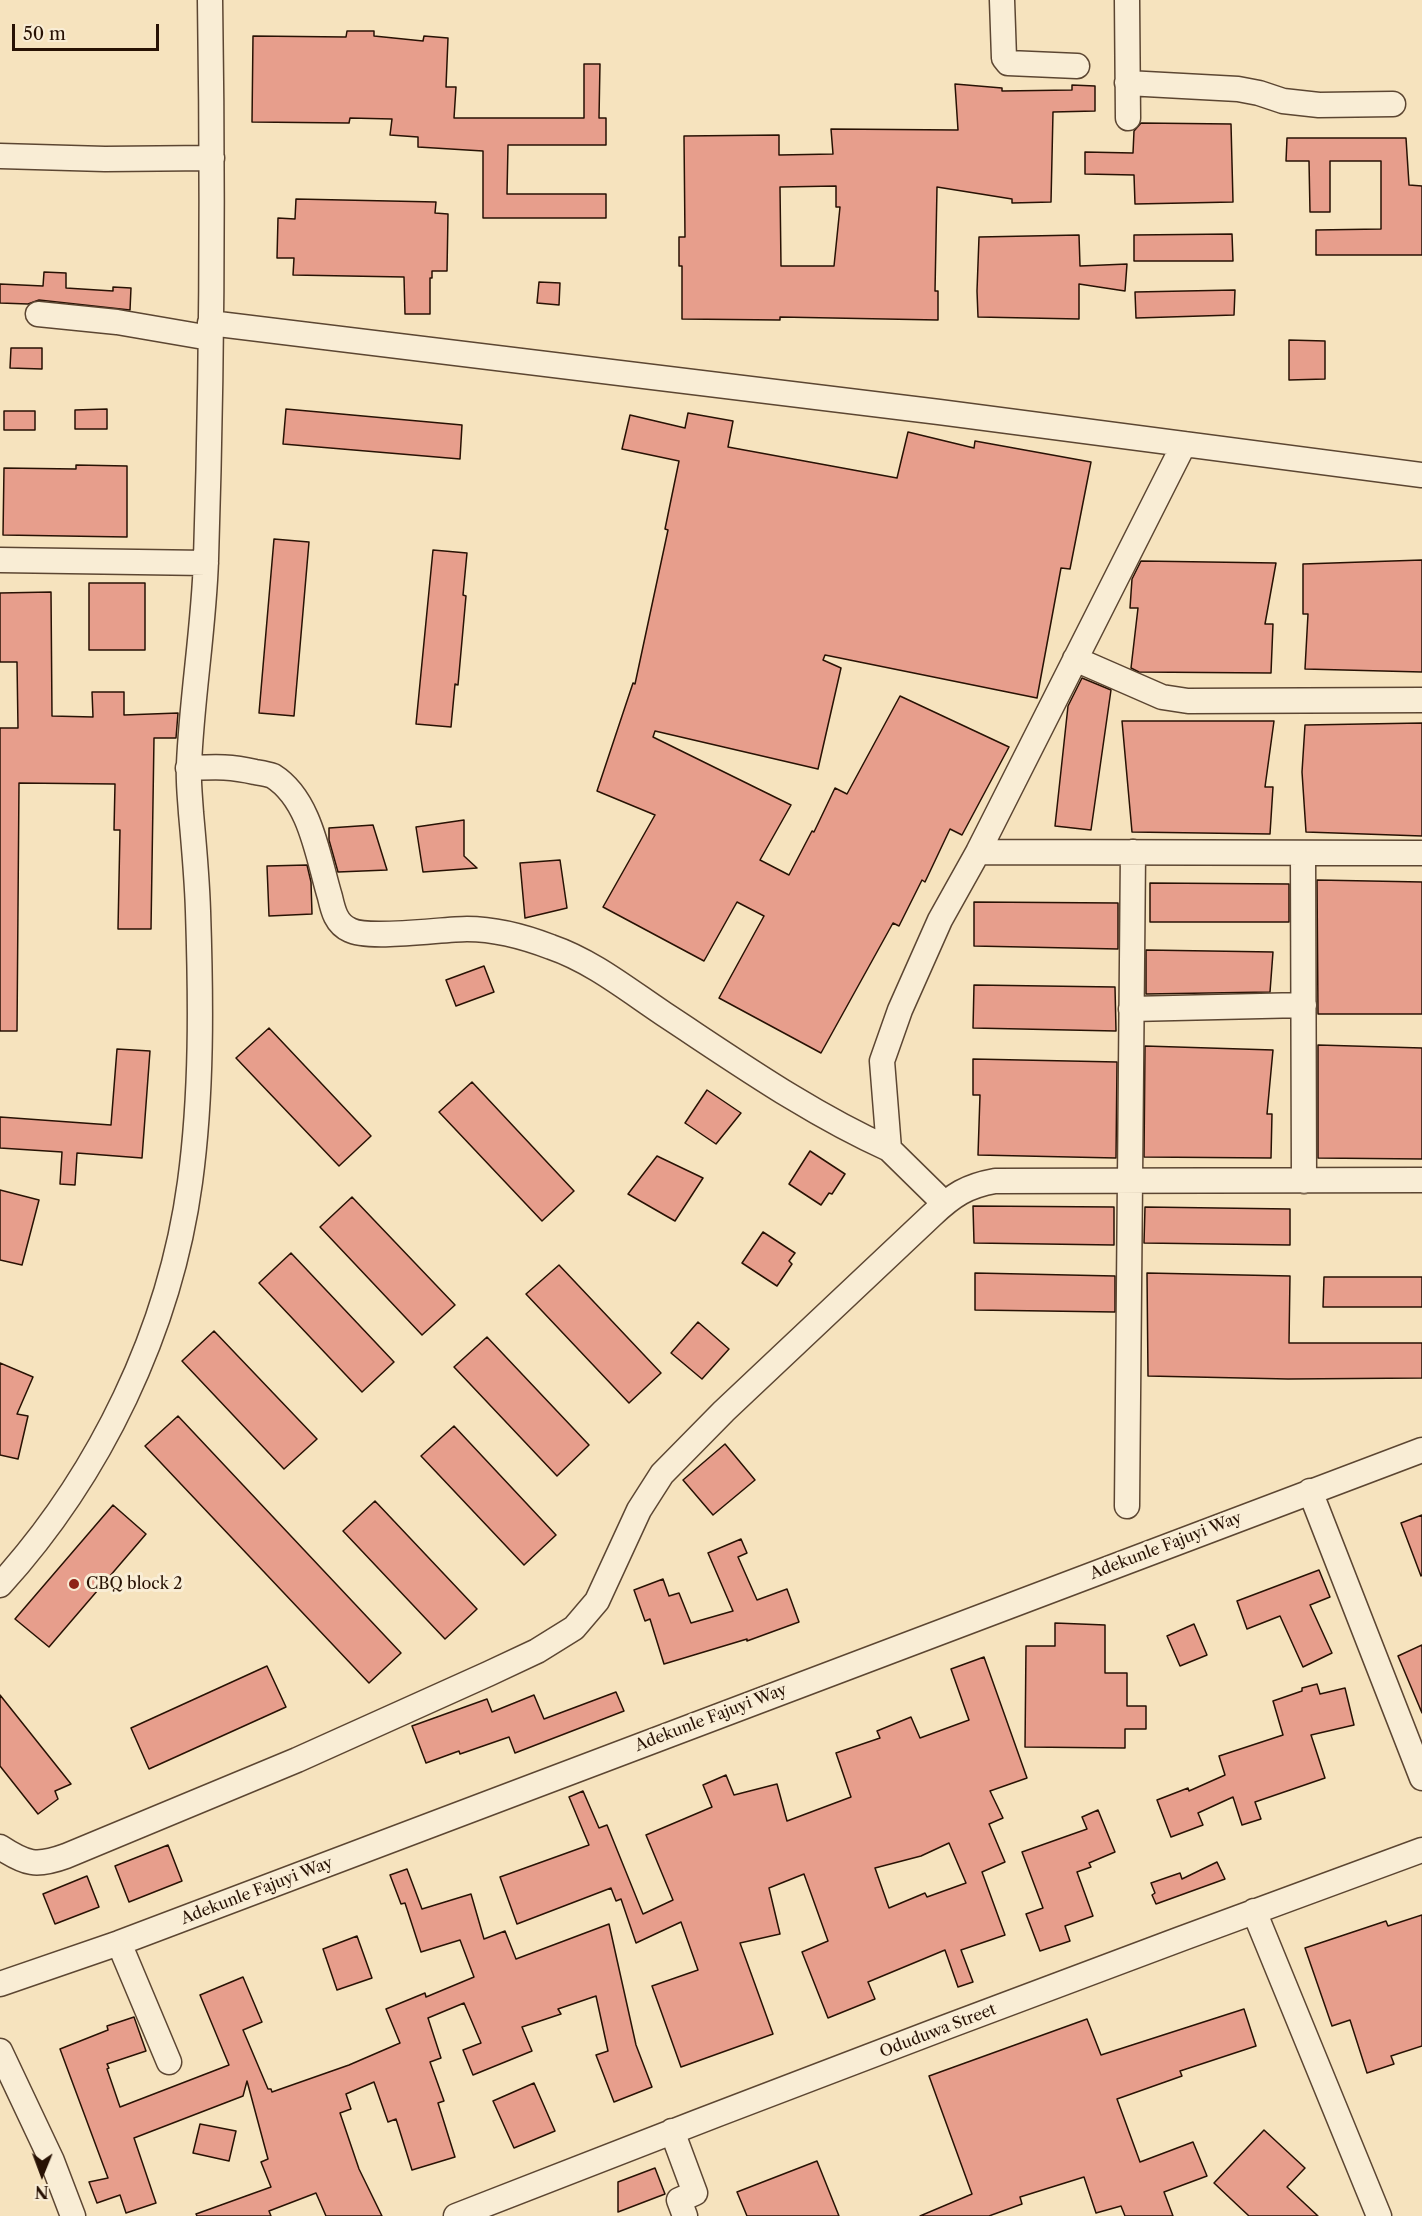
<!DOCTYPE html>
<style>
body{margin:0}
#map{position:relative;width:1422px;height:2216px;overflow:hidden;background:#f6e3be;font-family:"Libre Caslon Text",serif}
canvas{display:block}
.north{position:absolute;left:12px;top:2144px;width:60px;height:60px;-webkit-text-stroke:4px #f9edd5;paint-order:stroke;rotate:181deg;font-size:16px;font-weight:700;line-height:24px;text-align:center;color:#281204}
.north::after{content:'';display:block;margin:auto;width:21px;height:27px;background:#281204;clip-path:polygon(50% 0,100% 100%,50% 72%,0 100%)}
.scale{position:absolute;left:12px;top:24px;width:147px;height:27px;box-sizing:border-box;border:3px solid #281204;border-top:0;padding-left:8px;font-size:18px;line-height:21px;white-space:nowrap;color:#281204;-webkit-text-stroke:4px #f9edd5;paint-order:stroke}
</style>
<div id="map">
<canvas width="1422" height="2216"></canvas>
<div class="north">N</div>
<div class="scale">50 m</div>
</div>
<script>
const c = document.querySelector('canvas').getContext('2d');
c.lineJoin = 'round';
function paint(path, color) { c.fillStyle = color; c.fill(path, 'evenodd'); }
function strokePath(path, color, width, dash) { c.strokeStyle = color; c.lineWidth = width; c.lineCap = dash ? 'butt' : 'round'; c.setLineDash(dash || []); c.stroke(path); }
function write(font, color, halo, rows, align = 'center') {
  c.font = font + ' "Libre Caslon Text",serif'; c.lineWidth = 6; c.setLineDash([]); c.textBaseline = 'middle'; c.strokeStyle = halo; c.fillStyle = color; for (const [text, x, y, turn = 0] of rows) {
    c.save(); c.translate(x, y); c.rotate((+turn || 0) * Math.PI / 180); c.textAlign = isNaN(turn) ? turn : align; if (halo) c.strokeText(text, 0, 0); c.fillText(text, 0, 0); c.restore();
  }
}
const building = new Path2D(`
 M347,31H374V36L423,41L424,36L448,38L446,87H456L454,118H584V64H600L599,118H606V145H508L507,194H606V218H483V151L418,147V137L390,135L392,119L350,118L349,123L252,122L253,36L346,37Z
 M955,84L1002,88V91L1072,90V85L1095,86V111L1053,112L1051,202L1012,203V199L937,187L935,291H938V320L780,317V320L682,319V266H679V237H685L684,136L779,135V155L833,154L831,129L958,130ZM836,186V207H840L834,266H781L780,187Z
 M1141,123L1231,124L1233,202L1135,204L1134,175L1085,174V152L1133,153L1134,131Z
 M1287,138H1406L1409,185L1422,186V255H1316V230L1381,229V161H1330V212H1310L1309,161H1286Z
 M296,199L436,202L435,213L448,214L447,271H432V278H430V314H405L404,277L293,275L294,258H277L278,218L295,219Z
 M1232,234L1233,261H1134V235Z
 M1079,235L1080,266L1127,264L1125,291L1079,284V319L978,317L977,291L979,237Z
 M44,272L66,273V288L113,291V287L131,288L130,310L39,300L28,304L0,303V284L43,286Z
 M539,282L560,283L559,305L537,303Z
 M1235,290L1234,315L1136,318L1135,292Z
 M1289,340L1325,341V379L1289,380Z
 M11,348H42V369L10,368Z
 M107,409V429H75V410Z
 M286,409L462,425L460,459L283,444Z
 M4,411H35V430H4Z
 M688,413L733,421L728,447L897,478L908,432L974,448L975,441L1091,462L1070,569L1061,568L1037,698L825,655L823,660L841,668L818,769L655,731L653,737L791,805L760,860L789,875L812,831L814,832L835,788L847,794L900,696L1009,747L962,835L950,829L925,882L922,880L899,926L893,923L821,1053L719,998L764,916L737,902L704,961L603,907L655,815L597,791L633,683L635,684L668,530L665,529L679,461L622,449L630,415L685,428Z
 M76,465L127,466V537L3,535L4,468L76,469Z
 M274,539L309,542L294,716L259,713Z
 M433,550L467,553L463,595L466,596L458,685L455,684L451,727L416,724Z
 M1422,560V672L1305,669L1308,614H1303V564Z
 M1141,561L1276,563L1265,624H1273L1271,673L1139,672L1131,668L1138,608H1130L1132,579Z
 M89,583H145V650H89Z
 M51,592L52,716L93,717L92,692H124V715L178,713L176,738H154L151,929H118L120,830H114L115,784L19,783L17,1031H0V728H18L17,662H0V593Z
 M1082,678L1111,690L1091,830L1055,826L1068,706Z
 M1122,721H1274L1265,787H1273L1270,834L1132,832Z
 M1422,723V836L1306,832L1302,772L1305,725Z
 M464,820V856L477,868L423,872L416,827Z
 M373,825L387,870L338,872L329,840V828Z
 M560,860L567,908L525,918L520,863Z
 M307,865L311,882L312,914L269,916L267,866Z
 M1317,880L1422,882V1014H1318Z
 M1150,883L1289,884V922H1150Z
 M974,902L1118,903V949L974,946Z
 M1146,950L1273,952L1270,992L1146,994Z
 M484,966L494,992L456,1006L446,980Z
 M974,985L1115,987L1116,1031L973,1028Z
 M269,1028L371,1136L339,1166L236,1058Z
 M1318,1045L1422,1048V1159L1318,1158Z
 M1145,1046L1273,1050L1267,1114H1272L1271,1158L1144,1157Z
 M117,1049L150,1051L142,1158L77,1153L75,1185L60,1184L62,1152L0,1148V1117L111,1125Z
 M973,1059L1117,1062L1116,1158L978,1155L980,1095H973Z
 M472,1082L574,1191L542,1221L439,1112Z
 M707,1090L741,1113L716,1144L685,1123Z
 M810,1151L845,1174L832,1194L829,1193L821,1205L789,1184Z
 M657,1156L703,1178L675,1221L628,1194Z
 M0,1190L39,1200L22,1265L0,1260Z
 M352,1197L455,1305L422,1335L320,1227Z
 M973,1206L1114,1207V1245L974,1243Z
 M1145,1207L1290,1209V1245L1144,1243Z
 M763,1232L795,1253L789,1261L792,1264L777,1286L742,1263Z
 M291,1253L394,1362L362,1392L259,1283Z
 M559,1265L661,1373L629,1403L526,1294Z
 M975,1273L1115,1276V1312L975,1310Z
 M1147,1273L1290,1276L1289,1343H1422V1378L1288,1379L1148,1376Z
 M1324,1277H1422V1307H1323Z
 M698,1322L729,1349L702,1379L671,1353Z
 M214,1331L317,1439L284,1469L182,1361Z
 M487,1337L589,1445L557,1476L454,1367Z
 M0,1363L33,1377L17,1414L28,1416L18,1459L0,1455Z
 M178,1416L401,1653L369,1683L145,1446Z
 M454,1426L556,1535L524,1565L421,1456Z
 M725,1444L755,1480L713,1515L683,1480Z
 M375,1501L477,1609L445,1639L343,1531Z
 M113,1505L146,1534L49,1647L15,1619Z
 M1422,1515V1575L1421,1576L1401,1523Z
 M741,1539L747,1553L738,1557L757,1600L787,1589L799,1622L747,1641V1639L664,1664L650,1619L645,1621L634,1590L663,1579L669,1596L679,1593L691,1623L733,1611L708,1553Z
 M1319,1570L1330,1597L1310,1605L1332,1653L1303,1667L1280,1616L1247,1629L1237,1601Z
 M1055,1623L1105,1625V1673H1127V1706H1146V1729H1125V1748L1025,1747L1026,1646H1055Z
 M1194,1624L1207,1655L1180,1666L1167,1636Z
 M1422,1645V1713L1398,1656Z
 M984,1657L1027,1778L990,1791L1003,1818L989,1824L1005,1862L982,1872L1005,1935L961,1950L973,1982L958,1987L945,1950L868,1982L875,1999L828,2018L802,1952L828,1941L804,1874L769,1888L780,1934L740,1943L773,2034L681,2067L652,1986L698,1970L681,1922L636,1943L621,1899L616,1901L611,1888L517,1924L500,1877L589,1845L569,1797L583,1791L599,1828L607,1825L643,1914L673,1900L646,1835L712,1807L703,1785L726,1775L734,1795L777,1784L787,1821L851,1797L836,1753L880,1738L877,1731L911,1717L920,1738L969,1720L951,1669ZM949,1843L966,1883L927,1897L925,1893L889,1908L875,1868L921,1856Z
 M267,1666L286,1707L149,1769L131,1728Z
 M1317,1684L1320,1694L1345,1688L1354,1725L1311,1735L1325,1778L1255,1802L1261,1819L1242,1825L1233,1797L1198,1813L1203,1825L1171,1837L1157,1800L1188,1788L1189,1791L1225,1775L1219,1756L1283,1735L1273,1701L1302,1691V1688Z
 M616,1692L624,1711L515,1753L509,1737L460,1754L459,1751L426,1763L412,1726L487,1699L492,1712L534,1695L544,1719Z
 M0,1695L71,1784L55,1791L58,1799L38,1814L0,1766Z
 M1098,1810L1115,1852L1089,1863L1091,1867L1077,1872L1093,1916L1065,1926L1070,1941L1040,1951L1026,1914L1043,1908L1022,1852L1087,1829L1082,1817Z
 M168,1845L182,1881L129,1902L115,1866Z
 M1217,1862L1225,1879L1156,1904L1152,1895L1155,1893L1151,1883L1180,1873L1182,1879Z
 M407,1869L422,1909L471,1894L484,1939L505,1931L516,1959L609,1924L636,2045L652,2087L614,2102L596,2055L608,2051L596,1996L558,2009L561,2014L522,2027L532,2051L473,2075L463,2050L481,2043L464,2003L428,2018L441,2058L430,2062L444,2101L438,2103L455,2157L412,2170L396,2119L388,2122L374,2082L346,2094L351,2109L340,2113L359,2169L382,2216H326L316,2193L269,2211L271,2216H197L196,2214L271,2187L261,2162L268,2159L247,2081L243,2096L134,2138L156,2203L126,2213L120,2195L97,2203L89,2182L108,2178L60,2049L108,2030L107,2026L134,2017L146,2051L107,2064L109,2068L107,2069L120,2107L229,2065L200,1995L243,1977L262,2022L243,2030L268,2089H271L272,2092L349,2065L400,2043L386,2009L425,1993L426,1997L474,1977L460,1940L421,1952L405,1903L401,1904L390,1875Z
 M87,1876L99,1907L55,1924L43,1894Z
 M1422,1915V2046L1391,2056L1394,2064L1367,2073L1350,2020L1332,2026L1305,1948L1386,1921L1388,1926Z
 M357,1936L372,1978L337,1990L323,1949Z
 M1244,2009L1256,2046L1180,2071L1182,2076L1117,2099L1140,2162L1193,2142L1207,2176L1164,2192L1173,2216H1125L1121,2206L1096,2213L1084,2177L1020,2197L1022,2204L989,2216H920L972,2194L929,2076L1087,2019L1101,2055Z
 M534,2083L555,2131L514,2148L493,2101Z
 M200,2124L236,2131L229,2161L193,2153Z
 M1264,2130L1305,2168L1287,2187L1318,2216H1249L1214,2183Z
 M817,2161L839,2216H747L737,2192Z
 M655,2168L665,2194L618,2212V2182Z`);
paint(building, '#e79e8c');
strokePath(building, '#281204', 1.5);
const minor = new Path2D(`
 M1002,0L1004,58L1008,63L1077,66
 M1127,0L1128,118
 M1127,83L1238,89L1259,93L1283,101L1319,105L1393,104
 M0,156L105,159L212,158
 M38,314L117,322L210,338
 M210,323L939,412L1422,475
 M0,560L206,563
 M1075,659L1162,697L1188,701L1422,700
 M188,768C216,767 229,766 255,772C261,773 268,774 273,776C311,800 318,858 330,897C333,910 336,924 350,930C369,940 442,929 467,929C496,929 525,937 551,947C592,961 628,990 664,1014C737,1062 809,1113 889,1149
 M978,852L1422,853
 M1303,853L1304,1181
 M1131,1009L1304,1005
 M944,1203L889,1149L882,1061L900,1010L940,920L978,852L1184,444
 M1310,1491L1422,1778
 M1127,1506L1133,852
 M0,1585C100,1475 170,1330 190,1182C202,1093 201,1001 198,911C197,878 194,846 191,813C190,797 188,780 189,764C192,695 204,627 206,559C212,373 213,186 210,0
 M0,1847C26,1864 36,1867 66,1856L297,1760L488,1674L537,1651L574,1628L597,1601L639,1510L662,1474L724,1411L932,1215C953,1195 967,1186 995,1181L1422,1180
 M1254,1911L1379,2216
 M119,1943L169,2062
 M0,1984L119,1943L1422,1450
 M0,2051L52,2161L73,2216
 M672,2131L695,2193L679,2200L685,2216
 M456,2216C777,2090 1099,1968 1422,1850`);
strokePath(minor, '#5c4632', 27);
strokePath(minor, '#f9edd5', 24);
for (const [x, y, r, color] of [
 [74,1584,6,"#8f2418"]
]) { const dot = new Path2D(); dot.arc(x, y, r, 0, 2 * Math.PI); c.fillStyle = color; c.fill(dot); strokePath(dot, '#f9edd5', 2); }
write('16px', '#281204', '#f9edd5', [
 ["Adekunle Fajuyi Way",1166,1546,-21],
 ["Adekunle Fajuyi Way",711,1718,-21],
 ["Adekunle Fajuyi Way",257,1891,-21],
 ["Oduduwa Street",938,2031,-21]
]);
write('16px', '#281204', '#f9edd5', [
 ["CBQ block 2",86,1584]
], 'left');
</script>
